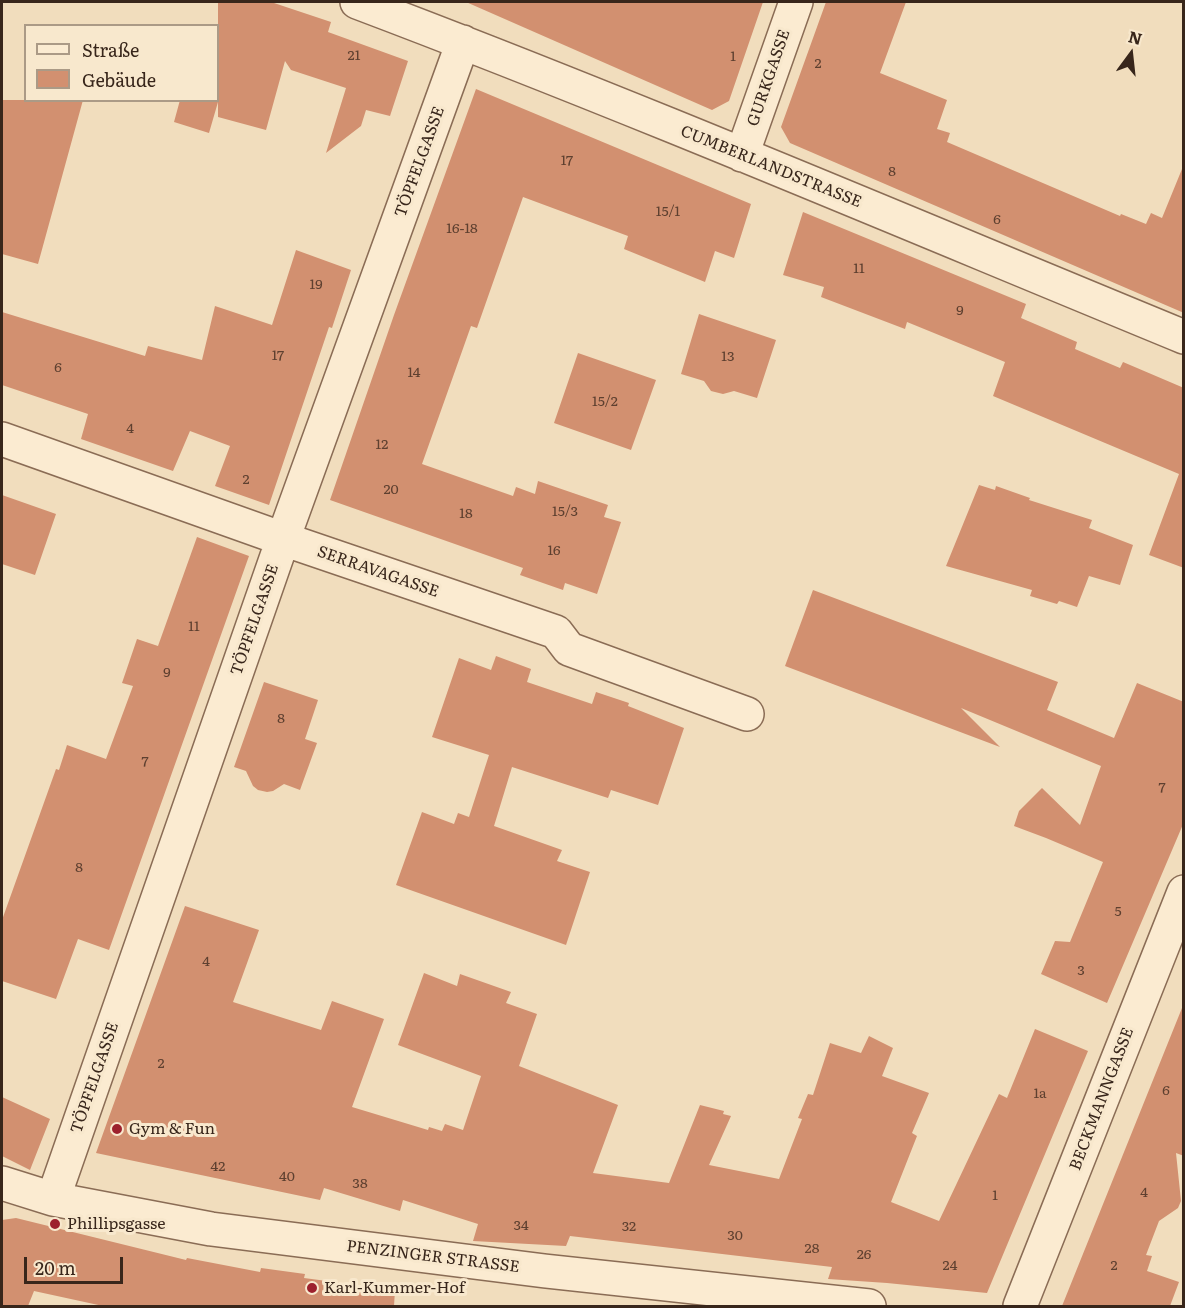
<!DOCTYPE html>
<meta charset="utf-8">
<style>
body{margin:0}
#map{position:relative;width:1185px;height:1308px;overflow:hidden;background:#f1ddbd;font-family:Literata,serif}
canvas{display:block}
.frame{position:absolute;inset:0;border:3px solid #38261b;pointer-events:none}
.legend{position:absolute;left:24px;top:24px;width:195px;height:78px;box-sizing:border-box;background:#f8e8cd;border:2px solid #ab9a86;margin:0;padding:8px 10px;list-style:none;font-size:18px;color:#38261b}
.legend li{display:flex;align-items:center;gap:12px;height:30px}
.legend b{width:30px;border:2px solid #ab9a86}
.north{position:absolute;left:1101px;top:24px;width:60px;height:60px;-webkit-text-stroke:4px #f8e8cd;paint-order:stroke;rotate:15deg;font-size:16px;font-weight:700;line-height:24px;text-align:center;color:#38261b}
.north::after{content:'';display:block;margin:auto;width:21px;height:27px;background:#38261b;clip-path:polygon(50% 0,100% 100%,50% 72%,0 100%)}
.scale{position:absolute;left:24px;top:1257px;width:99px;height:27px;box-sizing:border-box;border:3px solid #38261b;border-top:0;padding-left:8px;font-size:18px;line-height:21px;white-space:nowrap;color:#38261b;-webkit-text-stroke:4px #f8e8cd;paint-order:stroke}
</style>
<div id="map">
<canvas width="1185" height="1308"></canvas>
<div class="frame"></div>
<ul class="legend">
<li><b style="height:8px;background:#fbebd1"></b>Straße</li>
<li><b style="height:16px;background:#d29070"></b>Gebäude</li>
</ul>
<div class="north">N</div>
<div class="scale">20 m</div>
</div>
<script>
const c = document.querySelector('canvas').getContext('2d');
c.lineJoin = 'round';
function paint(path, color) { c.fillStyle = color; c.fill(path, 'evenodd'); }
function strokePath(path, color, width, dash) { c.strokeStyle = color; c.lineWidth = width; c.lineCap = dash ? 'butt' : 'round'; c.setLineDash(dash || []); c.stroke(path); }
function write(font, color, halo, rows, align = 'center') {
  c.font = font + ' Literata,serif'; c.lineWidth = 6; c.setLineDash([]); c.textBaseline = 'middle'; c.strokeStyle = halo; c.fillStyle = color; for (const [text, x, y, turn = 0] of rows) {
    c.save(); c.translate(x, y); c.rotate((+turn || 0) * Math.PI / 180); c.textAlign = isNaN(turn) ? turn : align; if (halo) c.strokeText(text, 0, 0); c.fillText(text, 0, 0); c.restore();
  }
}
paint(new Path2D(`
 M218,2H271L331,22L328,32L408,61L390,116L366,110L361,126L326,153L346,88L291,70L285,61L266,130L218,117V102L209,133L174,122L180,100H218Z
 M466,2H763L729,101L712,110Z
 M826,2H906L880,73L947,100L937,129L950,133L947,142L1120,216L1121,214L1146,224L1151,213L1162,218L1182,169H1184V313L790,143L781,127Z
 M476,89L751,204L734,258L715,251L705,282L624,249L628,236L523,197L477,328L471,326L422,464L513,496L516,487L535,494L538,481L608,505L604,517L621,522L597,594L565,583L563,590L520,575L523,568L330,500L394,315Z
 M2,100H83L38,264L2,254Z
 M803,212L1026,304L1021,318L1077,342L1075,349L1120,368L1123,362L1184,388V568L1149,555L1179,474L993,396L1005,362L907,322L905,329L821,297L824,287L783,275Z
 M296,250L351,270L332,328L329,327L269,505L215,486L230,446L190,431L173,471L81,439L88,414L2,385V312L145,356L148,346L202,360L215,306L272,325Z
 M699,314L776,340L757,398L734,391L723,394L711,391L704,381L681,374Z
 M578,353L656,380L631,450L554,423Z
 M979,485L995,490L996,486L1030,498L1029,500L1092,520L1089,528L1133,545L1120,585L1089,576L1077,607L1059,601L1057,604L1030,596L1032,590L946,566Z
 M2,495L56,514L35,575L2,564Z
 M197,537L249,556L109,950L78,939L56,999L2,981V920L56,769L59,770L67,745L106,759L133,686L122,683L137,639L158,646Z
 M813,590L1058,682L1047,710L1114,738L1137,683L1184,702V822L1107,1003L1041,974L1055,941L1070,942L1103,862L1046,838L1014,826L1019,811L1042,788L1080,825L1101,766L961,708L1000,747L785,666Z
 M496,656L531,669L527,682L592,704L596,692L629,703L628,706L684,728L658,805L611,790L608,798L512,767L494,826L562,850L557,861L590,872L566,945L396,885L422,812L454,824L458,813L469,817L489,755L432,737L459,658L491,670Z
 M264,682L318,700L305,739L317,743L300,790L284,784L273,791L267,792L258,790L253,786L246,771L234,767Z
 M185,906L259,930L233,1002L321,1030L332,1001L384,1019L352,1107L428,1130L429,1127L442,1131L445,1124L463,1130L481,1076L398,1045L424,973L457,986L460,974L511,992L506,1003L537,1014L519,1066L618,1105L593,1173L669,1183L700,1105L724,1111L723,1114L731,1116L709,1165L779,1179L802,1119L798,1118L808,1094L813,1095L830,1043L861,1053L869,1036L893,1048L882,1076L929,1093L912,1133L917,1136L891,1202L939,1221L999,1094L1007,1098L1035,1029L1088,1051L987,1293L887,1283L828,1279L832,1267L570,1236L566,1246L473,1241L478,1224L403,1200L400,1211L324,1188L320,1200L96,1153Z
 M1182,1008H1184V1156L1176,1153L1181,1201L1178,1208L1159,1221L1146,1255L1152,1256L1147,1271L1179,1282L1170,1306H1062Z
 M2,1097L50,1119L30,1170L2,1156Z
 M16,1218L186,1260L187,1258L260,1272L261,1268L305,1274L304,1278L395,1290L394,1306H103L34,1291L28,1306H2V1220Z`), '#d29070');
const minor = new Path2D(`
 M357,2C635,107 909,224 1184,337
 M742,155L796,2
 M2,439L283,539L556,632L569,649L747,714
 M2,1183L53,1199L211,1229L545,1271L869,1306
 M53,1199L283,539L463,42
 M1020,1306L1184,892`);
strokePath(minor, '#8a6c55', 36);
strokePath(minor, '#fbebd1', 33);
for (const [x, y, r, color] of [
 [117,1129,6,"#9d212d"],
 [55,1224,6,"#9d212d"],
 [312,1288,6,"#9d212d"]
]) { const dot = new Path2D(); dot.arc(x, y, r, 0, 2 * Math.PI); c.fillStyle = color; c.fill(dot); strokePath(dot, '#f8e8cd', 2); }
write('14px', '#5e4030', null, [
 ["21",354,56],
 ["1",733,57],
 ["2",818,64],
 ["17",567,161],
 ["8",892,172],
 ["15/1",668,212],
 ["6",997,220],
 ["16-18",462,229],
 ["11",859,269],
 ["19",316,285],
 ["9",960,311],
 ["17",278,356],
 ["13",728,357],
 ["6",58,368],
 ["14",414,373],
 ["15/2",605,402],
 ["4",130,429],
 ["12",382,445],
 ["2",246,480],
 ["20",391,490],
 ["15/3",565,512],
 ["18",466,514],
 ["16",554,551],
 ["11",194,627],
 ["9",167,673],
 ["8",281,719],
 ["7",145,762],
 ["7",1162,788],
 ["8",79,868],
 ["5",1118,912],
 ["4",206,962],
 ["3",1081,971],
 ["2",161,1064],
 ["6",1166,1091],
 ["1a",1040,1094],
 ["42",218,1167],
 ["40",287,1177],
 ["38",360,1184],
 ["4",1144,1193],
 ["1",995,1196],
 ["34",521,1226],
 ["32",629,1227],
 ["30",735,1236],
 ["28",812,1249],
 ["26",864,1255],
 ["24",950,1266],
 ["2",1114,1266]
]);
write('16px', '#38261b', '#f8e8cd', [
 ["GURKGASSE",769,78,-71],
 ["TÖPFELGASSE",420,162,-70],
 ["CUMBERLANDSTRASSE",771,167,22],
 ["SERRAVAGASSE",378,572,19],
 ["TÖPFELGASSE",255,620,-71],
 ["TÖPFELGASSE",95,1078,-71],
 ["BECKMANNGASSE",1102,1099,-69],
 ["PENZINGER STRASSE",433,1257,7]
]);
write('16px', '#38261b', '#f8e8cd', [
 ["Gym & Fun",129,1129],
 ["Phillipsgasse",67,1224],
 ["Karl-Kummer-Hof",324,1288]
], 'left');
</script>
